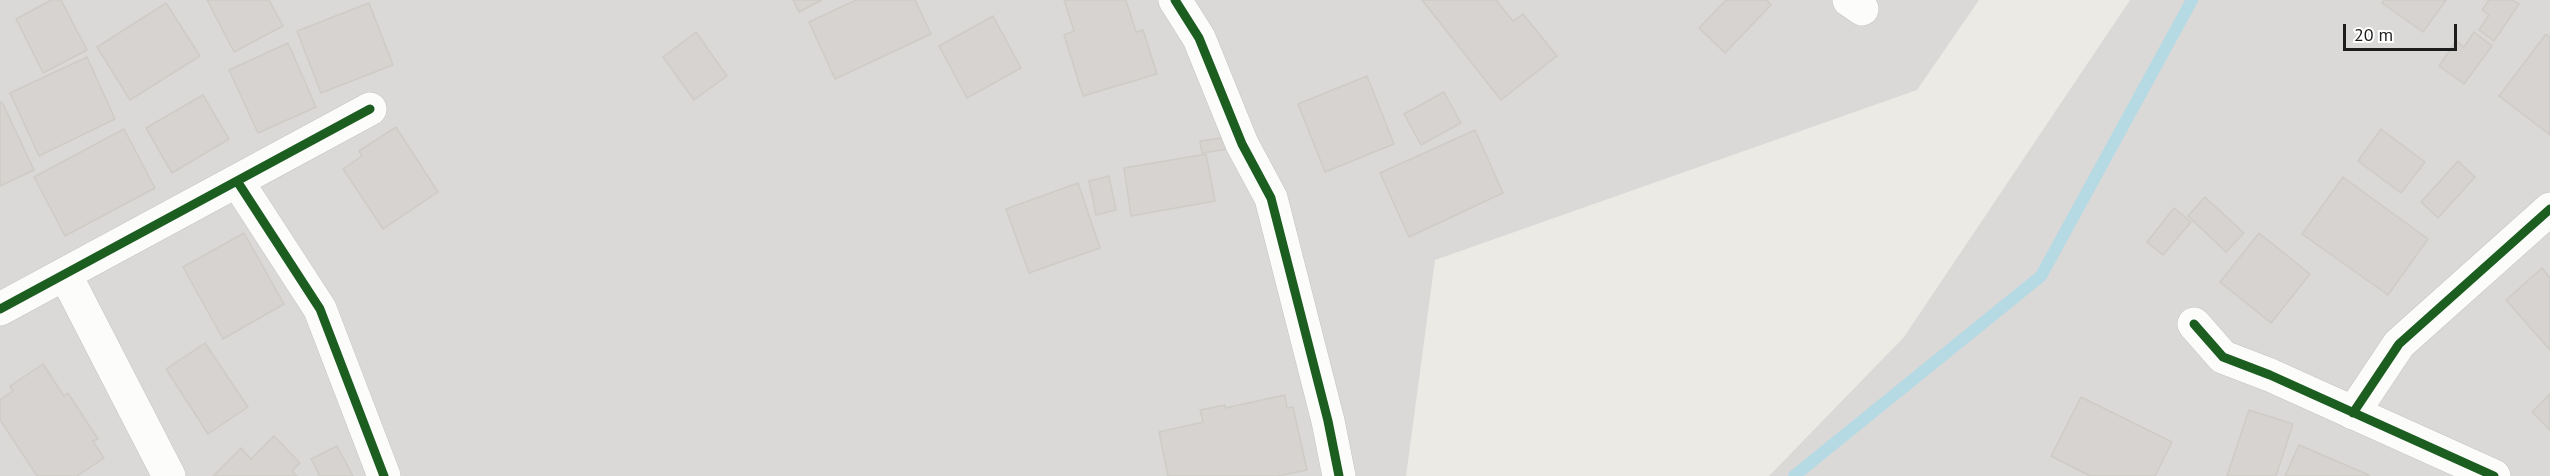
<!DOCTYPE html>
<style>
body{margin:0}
#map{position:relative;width:2550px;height:476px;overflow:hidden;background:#eceae5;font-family:"PT Sans",sans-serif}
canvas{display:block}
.scale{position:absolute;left:2343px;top:24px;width:114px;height:27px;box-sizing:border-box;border:3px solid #1d1d1d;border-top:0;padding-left:8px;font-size:18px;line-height:21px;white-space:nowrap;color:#1d1d1d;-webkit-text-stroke:4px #fff;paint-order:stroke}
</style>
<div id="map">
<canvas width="2550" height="476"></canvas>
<div class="scale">20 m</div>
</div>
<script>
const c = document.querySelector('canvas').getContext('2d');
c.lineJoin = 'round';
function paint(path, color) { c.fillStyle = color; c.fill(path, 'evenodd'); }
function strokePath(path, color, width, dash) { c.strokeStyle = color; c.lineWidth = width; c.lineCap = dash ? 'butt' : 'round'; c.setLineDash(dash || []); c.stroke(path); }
paint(new Path2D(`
 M0,0H1979L1917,90L1435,260L1406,476H0Z
 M2130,0H2550V476H1769L1904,337Z`), '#dbd9d7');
strokePath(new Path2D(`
 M1794,476L2041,276L2192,0`), '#b5dae3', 12);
const building = new Path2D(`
 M51,0H61L87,50L43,73L16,19Z
 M207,0H269L283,26L234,52Z
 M793,0H822L799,12Z
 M856,0H915L931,34L835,79L809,22Z
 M1064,0H1126L1136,32L1143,30L1157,74L1083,96L1064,35L1074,31Z
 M1422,0H1496L1513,21L1523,14L1557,56L1501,100Z
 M1726,0H1767L1771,5L1725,53L1699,28Z
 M2384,0H2446L2423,32L2382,3Z
 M2489,0H2512L2519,4L2494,41L2479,30L2489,15L2482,10Z
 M166,3L200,56L130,100L97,47Z
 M369,3L393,65L321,93L297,31Z
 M993,16L1021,68L967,98L939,46Z
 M696,32L727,76L694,100L663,57Z
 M2474,32L2492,46L2464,84L2439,66L2456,41L2464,47Z
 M2546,34L2550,37V135L2499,96Z
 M288,43L316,107L258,133L229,70Z
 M87,57L115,119L39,156L10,93Z
 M1367,76L1394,144L1325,172L1298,104Z
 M1444,92L1461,123L1421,145L1404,114Z
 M203,95L229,139L172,173L146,128Z
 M2,102L34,170L0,186V103Z
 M396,127L438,192L383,229L343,169L362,156L359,151Z
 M124,129L155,188L65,236L34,177Z
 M2381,129L2425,162L2401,193L2358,161Z
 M1475,130L1503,193L1409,237L1380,173Z
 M1227,137L1229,149L1202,153L1200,141Z
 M1206,154L1215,201L1131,216L1124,168Z
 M2458,161L2475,177L2438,218L2421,202Z
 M1109,176L1116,210L1096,215L1089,181Z
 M2343,177L2428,239L2388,295L2302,234Z
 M1078,183L1100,248L1029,273L1006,209Z
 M2205,197L2244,233L2226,252L2188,216Z
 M2174,208L2191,222L2163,255L2147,242Z
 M244,233L284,304L223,339L183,267Z
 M2259,233L2310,274L2271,323L2220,282Z
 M2542,268L2550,278V350L2506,300Z
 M205,343L248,407L208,434L166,369Z
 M43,364L64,396L68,393L98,439L93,441L104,458L77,476H37L0,420V400L13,391L10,386Z
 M2550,394V430L2532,412Z
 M1285,395L1287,408L1293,407L1307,470L1278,476H1168L1159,432L1203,422L1200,410L1225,405V408Z
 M2081,397L2172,442L2155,476H2090L2051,456Z
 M2249,410L2293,424L2276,476H2227Z
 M274,436L300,463L292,471L297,476H213L241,448L251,459Z
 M2299,445L2369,475V476H2285Z
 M337,446L353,476H320L311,459Z`);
paint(building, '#d6d3d0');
strokePath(building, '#cfcbc6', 1.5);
const minor = new Path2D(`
 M1175,0L1199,38L1242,144L1271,198L1328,421L1339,476
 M1849,0L1862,9
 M237,181L320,309L384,476
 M65,274L169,476
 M0,309L370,109
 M2194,324L2223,357L2270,375L2494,476
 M2353,413L2399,344L2550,209`);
strokePath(minor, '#c4c4c1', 34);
strokePath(minor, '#fcfcfb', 33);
strokePath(new Path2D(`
 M1175,0L1199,38L1242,144L1271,198L1328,421L1339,476
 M237,181L320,309L384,476
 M0,309L370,109
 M2194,324L2223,357L2270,375L2494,476
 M2353,413L2399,344L2550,209`), '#1b5e20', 9);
</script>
